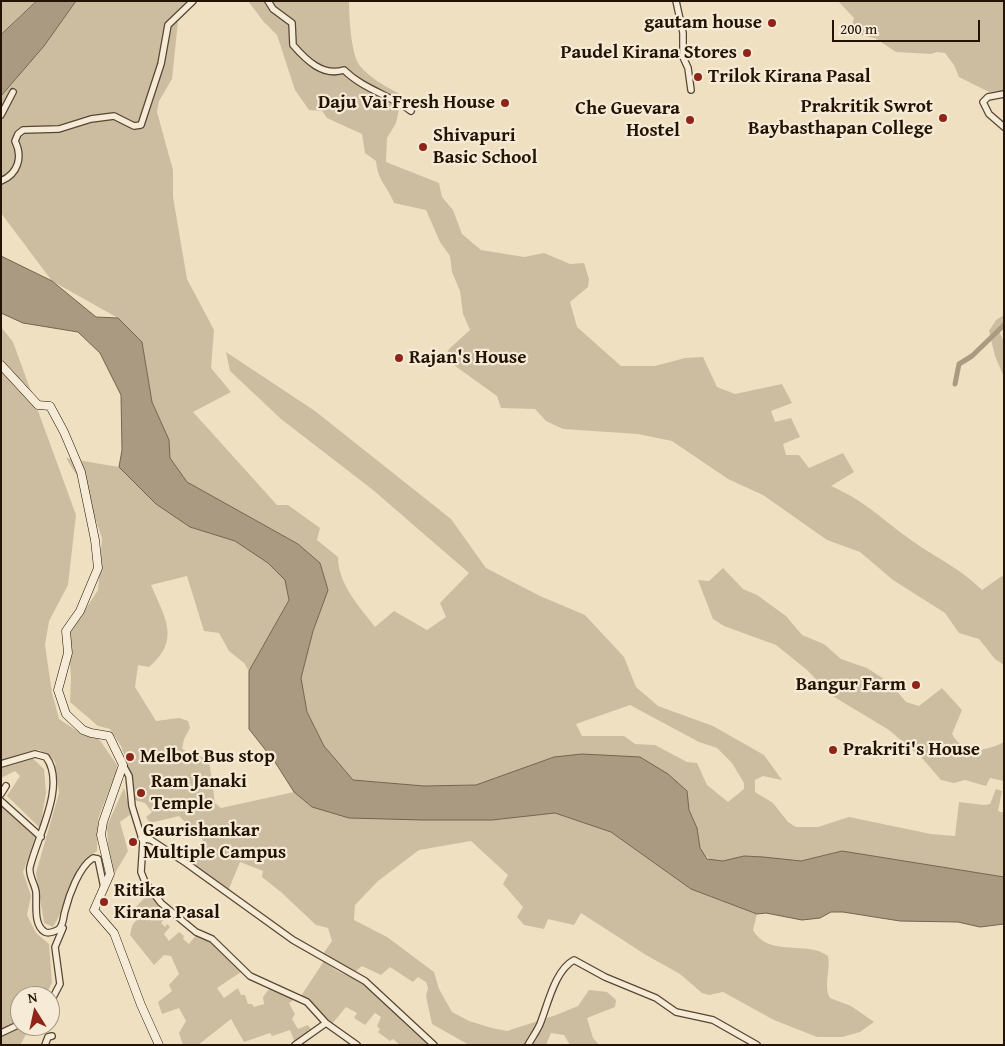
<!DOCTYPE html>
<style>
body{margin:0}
#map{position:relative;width:1005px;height:1046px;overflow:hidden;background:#efe0c2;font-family:"Gentium Book Plus",serif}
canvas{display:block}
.frame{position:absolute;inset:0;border:2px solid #241302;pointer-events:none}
.north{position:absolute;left:10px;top:986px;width:50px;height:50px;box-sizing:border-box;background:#f5ebd7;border:1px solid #a19582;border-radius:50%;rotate:350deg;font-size:14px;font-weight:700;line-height:20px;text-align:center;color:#241302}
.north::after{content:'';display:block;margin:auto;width:18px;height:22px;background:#8f2418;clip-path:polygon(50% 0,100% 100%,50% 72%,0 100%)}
.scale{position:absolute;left:832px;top:20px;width:148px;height:22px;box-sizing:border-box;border:2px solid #241302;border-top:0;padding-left:6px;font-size:15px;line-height:18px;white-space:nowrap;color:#241302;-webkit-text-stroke:4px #f5ebd7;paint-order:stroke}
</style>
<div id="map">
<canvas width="1005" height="1046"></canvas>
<div class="frame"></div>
<div class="north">N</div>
<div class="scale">200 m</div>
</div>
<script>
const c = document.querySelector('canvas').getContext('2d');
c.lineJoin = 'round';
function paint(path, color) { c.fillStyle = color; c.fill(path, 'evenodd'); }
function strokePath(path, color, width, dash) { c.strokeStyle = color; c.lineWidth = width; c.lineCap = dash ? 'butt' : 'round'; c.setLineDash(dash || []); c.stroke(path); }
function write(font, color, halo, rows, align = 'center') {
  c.font = font + ' "Gentium Book Plus",serif'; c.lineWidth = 4.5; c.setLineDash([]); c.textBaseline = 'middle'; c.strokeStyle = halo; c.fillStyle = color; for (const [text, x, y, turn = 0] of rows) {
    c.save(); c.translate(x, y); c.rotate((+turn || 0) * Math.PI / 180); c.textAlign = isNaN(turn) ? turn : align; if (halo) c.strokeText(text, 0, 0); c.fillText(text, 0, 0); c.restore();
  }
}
paint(new Path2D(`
 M1,1H37L1,35Z
 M76,1H196L178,21L172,79L159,101L157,112L173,170V197L187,279L214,330L211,368L231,392L193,412L277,505H288L320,528L317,540L338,557C338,584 359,606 375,627L394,611L427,630L446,617L440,603L469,573L373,490L281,419L230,371L226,352L315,411L451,519L486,568L540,596L585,615L624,657L636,687L658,706L713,726L764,755L782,780L763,776L755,780V792L773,803L788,822L796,827H818L849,817L931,834L955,836L959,802L984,805L990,804L996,789L1002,791L998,811L1004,813V877L842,851L801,861L744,856L723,861L712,860L704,855L700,848L697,828L689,810L687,791L554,757L476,785L424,786L353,780L324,746L307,712L301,678L313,631L328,590L320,563L298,544L187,482L170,458L169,440L152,402L142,342L118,318L52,281L1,213V96L44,46ZM630,705L699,742L717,748L732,763L744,783V789L728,802L707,785L697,763L687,762L655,745L635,744L624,736H582L576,724Z
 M248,1H349C349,16 351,55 360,66C371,79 388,88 402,95L396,123L387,138L386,162L439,183L442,197L453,210L462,234L481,250L524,257L544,253L570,264L584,263L589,279L588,287L570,302L577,327L621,366H655L685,358L703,357L717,387L735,394L782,384L792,403L771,411L775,422L791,418L800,437L783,444L786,455H799L809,468L843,453L854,472L831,486C865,501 878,516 907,537C933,557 958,566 982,590L1002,576L1004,577V665L995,659L979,639L959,633L945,613L893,580L860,552L827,540L763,495L728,479L672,441L638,434L563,429L546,421L535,409L501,408L497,396L444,358L449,349L470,330L463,314L460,291L452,272L450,256L440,242L426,210L394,203C387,185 378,182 376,161L365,153L362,134L327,118L322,111L309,110L295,90L277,35L263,21Z
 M838,1H1004V91L989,92L959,77L954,65L945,53L937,52L931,54L896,52L875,38L850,33L854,18Z
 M1004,315V326L998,329L1004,342V377L995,356L989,331L996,320Z
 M1,327L13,342L76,515L68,585L49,621L45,645L52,693L59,719L83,735L99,739L117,765L116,772L98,819L97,851C69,867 69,902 53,927L44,923L36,873L59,793L55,762L51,757L39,750L28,754L44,769L46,793L40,828L7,796L20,776L15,771L1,778Z
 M66,458L119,467L156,504L190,527L235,541L268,563L285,580L289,599L249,671L244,663L229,651L219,633L204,631L187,576L151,585C165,618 181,640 149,667L138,665L135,687L156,721L179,718L188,721L190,728L184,739L182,749L209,760L215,803L221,808L294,792L312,807L492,820L555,813L611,832L691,889L757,914L753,930C768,958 808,940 828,956C831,970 823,985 830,998L851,1006L874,1022L860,1032L842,1037H817L774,1020L723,992L709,995L702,993L680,974L646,955L581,913L574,925L548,919L544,929L524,925L517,917L523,907L503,884L508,875L471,841L419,850L378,881L355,905L354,920L387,937L434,972L439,989L452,1012L469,1021L492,1028L507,1031L556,1015L578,1006L589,990L607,992L616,1000L615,1007L587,1018L593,1038L599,1045H570L564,1035L551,1033L546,1045H469L432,1024L426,996L428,988L426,982L418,977L413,982L390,967L381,975L362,966L355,972L323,954L332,941L328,928L316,925L282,893L262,877L263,871L240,862L228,891L188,862L203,840L179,816L150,823L146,817L152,812L145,803L134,800L133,779L121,746L110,729L98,726L70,702L71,677L68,636L98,590L102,538L85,489Z
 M723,568L743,589L757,595L786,616L802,635L824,644L841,659L867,668L890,683L906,702L919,706L942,688L962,710L952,734C964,755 984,752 1004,742V781L990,778L986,786L965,780L954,783L941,780L922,758L889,730L831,695L807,670L776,645L724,626L713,619L698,580L709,581Z
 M124,788L131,814L120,822L128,851L114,875L108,847L107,826Z
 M1,804L36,835L23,872L31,896L27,915L36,933L49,944L52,983L45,996H20V1026H31L20,1045H1Z
 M150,892L170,912L161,923L165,927L167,924L170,927L164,934L169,941L179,932L184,936L183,939L189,944L197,934L216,945L241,972L217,988L224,998L238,988L241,995H245L248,1004H252L254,1007L264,1004L263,997L269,989L295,999L289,1003L295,1014L292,1019L298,1029L308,1025L312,1031L295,1043L290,1030L272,1036L270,1033L244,1042L231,1019L198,1045H183L179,1033L186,1021L179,1008L162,1014L158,1002L172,991L169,985L179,974L171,956L164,955L154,965L130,935L132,926L139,916L133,910Z
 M324,961L337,971L362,982L430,1045H400L393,1039L390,1041L378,1032L380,1029L377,1026L381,1017L375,1013L365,1025L354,1018L357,1013L346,1007L332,1024L301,996Z`), '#ccbda1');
const water = new Path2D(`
 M37,1H76L44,46L1,96V35Z
 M1,256L52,281L96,317L118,318L142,342L152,402L169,440L170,458L187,482L298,544L320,563L328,590L313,631L301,678L307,712L324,746L353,780L424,786L476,785L554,757L582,754L640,757L668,774L687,791L689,810L697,828L700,848L707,859L723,861L744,856L763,857L801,861L842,851L1004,877V924L980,927L958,922L900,921L843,912H831L820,918L802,920L766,913L757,914L691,889L611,832L555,813L492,820H422L349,818L312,807L294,792L275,762L249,729V671L289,600L285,580L268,563L235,541L190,527L156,504L119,467L122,450L121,395L100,353L78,332L23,323L1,313Z`);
paint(water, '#aa9a81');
strokePath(water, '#74644e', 1);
strokePath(new Path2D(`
 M955,384L959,364L972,356L1004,325`), '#aa9a81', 5);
const street = new Path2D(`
 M268,1L273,9L292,23L293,45C306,60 323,77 344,70C363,89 390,95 411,111
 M676,1L683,33V57L688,68L691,90
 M1004,94L988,97L983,102L989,114L1004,127
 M1,115L13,92
 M1,181C18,174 23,157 15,141L18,134L23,130L59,129L91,119L114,116L134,126L141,125L161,64L168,25L193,1
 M1,764L35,754L46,757C67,785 37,837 30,867C28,875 35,884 36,892C37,904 33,925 45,932C49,934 56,931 59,929C64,924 63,917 65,911C69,895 79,867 93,858L98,859L104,888
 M123,765L129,776L132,806L143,842L141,872L145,882L161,903L196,932L212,939L250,976L307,1002L326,1023L357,1045
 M1,794L6,786
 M1,801L41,837
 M141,838L151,840L186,863L293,940L365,981L434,1045
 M50,1003L60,984L55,947L63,928
 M1,1033L20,1024
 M45,1045L48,1037L52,1036
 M295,1045L326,1023
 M528,1045C532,1038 537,1031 540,1024C548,1004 555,970 574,960L605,977L656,998L676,1012L713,1020L757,1045`);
const secondary = new Path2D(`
 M1,365L38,405L50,406L64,432L81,472L95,540L98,568L80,611L66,631L68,653L58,690L66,714L83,730L91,733L109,736L123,765L103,822L101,835L110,874L94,910L114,933L141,1005L159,1045`);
strokePath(street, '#574632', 8);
strokePath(secondary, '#241302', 9);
strokePath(street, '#f5ebd7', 5.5);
strokePath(secondary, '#f5ebd7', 8);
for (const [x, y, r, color] of [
 [772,23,5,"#8f2418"],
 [747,53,5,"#8f2418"],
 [698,77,5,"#8f2418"],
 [505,103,5,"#8f2418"],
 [943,118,5,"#8f2418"],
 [690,120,5,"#8f2418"],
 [423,147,5,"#8f2418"],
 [399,358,5,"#8f2418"],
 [916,685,5,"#8f2418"],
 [833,750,5,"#8f2418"],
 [130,757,5,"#8f2418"],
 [141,793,5,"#8f2418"],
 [133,842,5,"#8f2418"],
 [104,902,5,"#8f2418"]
]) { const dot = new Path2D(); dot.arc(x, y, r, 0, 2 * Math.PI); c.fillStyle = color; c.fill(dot); strokePath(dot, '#f5ebd7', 2); }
write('bold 19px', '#241302', '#f5ebd7', [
 ["gautam house",762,23,"right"],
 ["Paudel Kirana Stores",737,53,"right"],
 ["Trilok Kirana Pasal",708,77],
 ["Daju Vai Fresh House",495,103,"right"],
 ["Prakritik Swrot",933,107,"right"],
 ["Baybasthapan College",933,129,"right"],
 ["Che Guevara",680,109,"right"],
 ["Hostel",680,131,"right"],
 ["Shivapuri",433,136],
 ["Basic School",433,158],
 ["Rajan's House",409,358],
 ["Bangur Farm",906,685,"right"],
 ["Prakriti's House",843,750],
 ["Melbot Bus stop",140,757],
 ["Ram Janaki",151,782],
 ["Temple",151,804],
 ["Gaurishankar",143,831],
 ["Multiple Campus",143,853],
 ["Ritika",114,891],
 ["Kirana Pasal",114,913]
], 'left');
</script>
